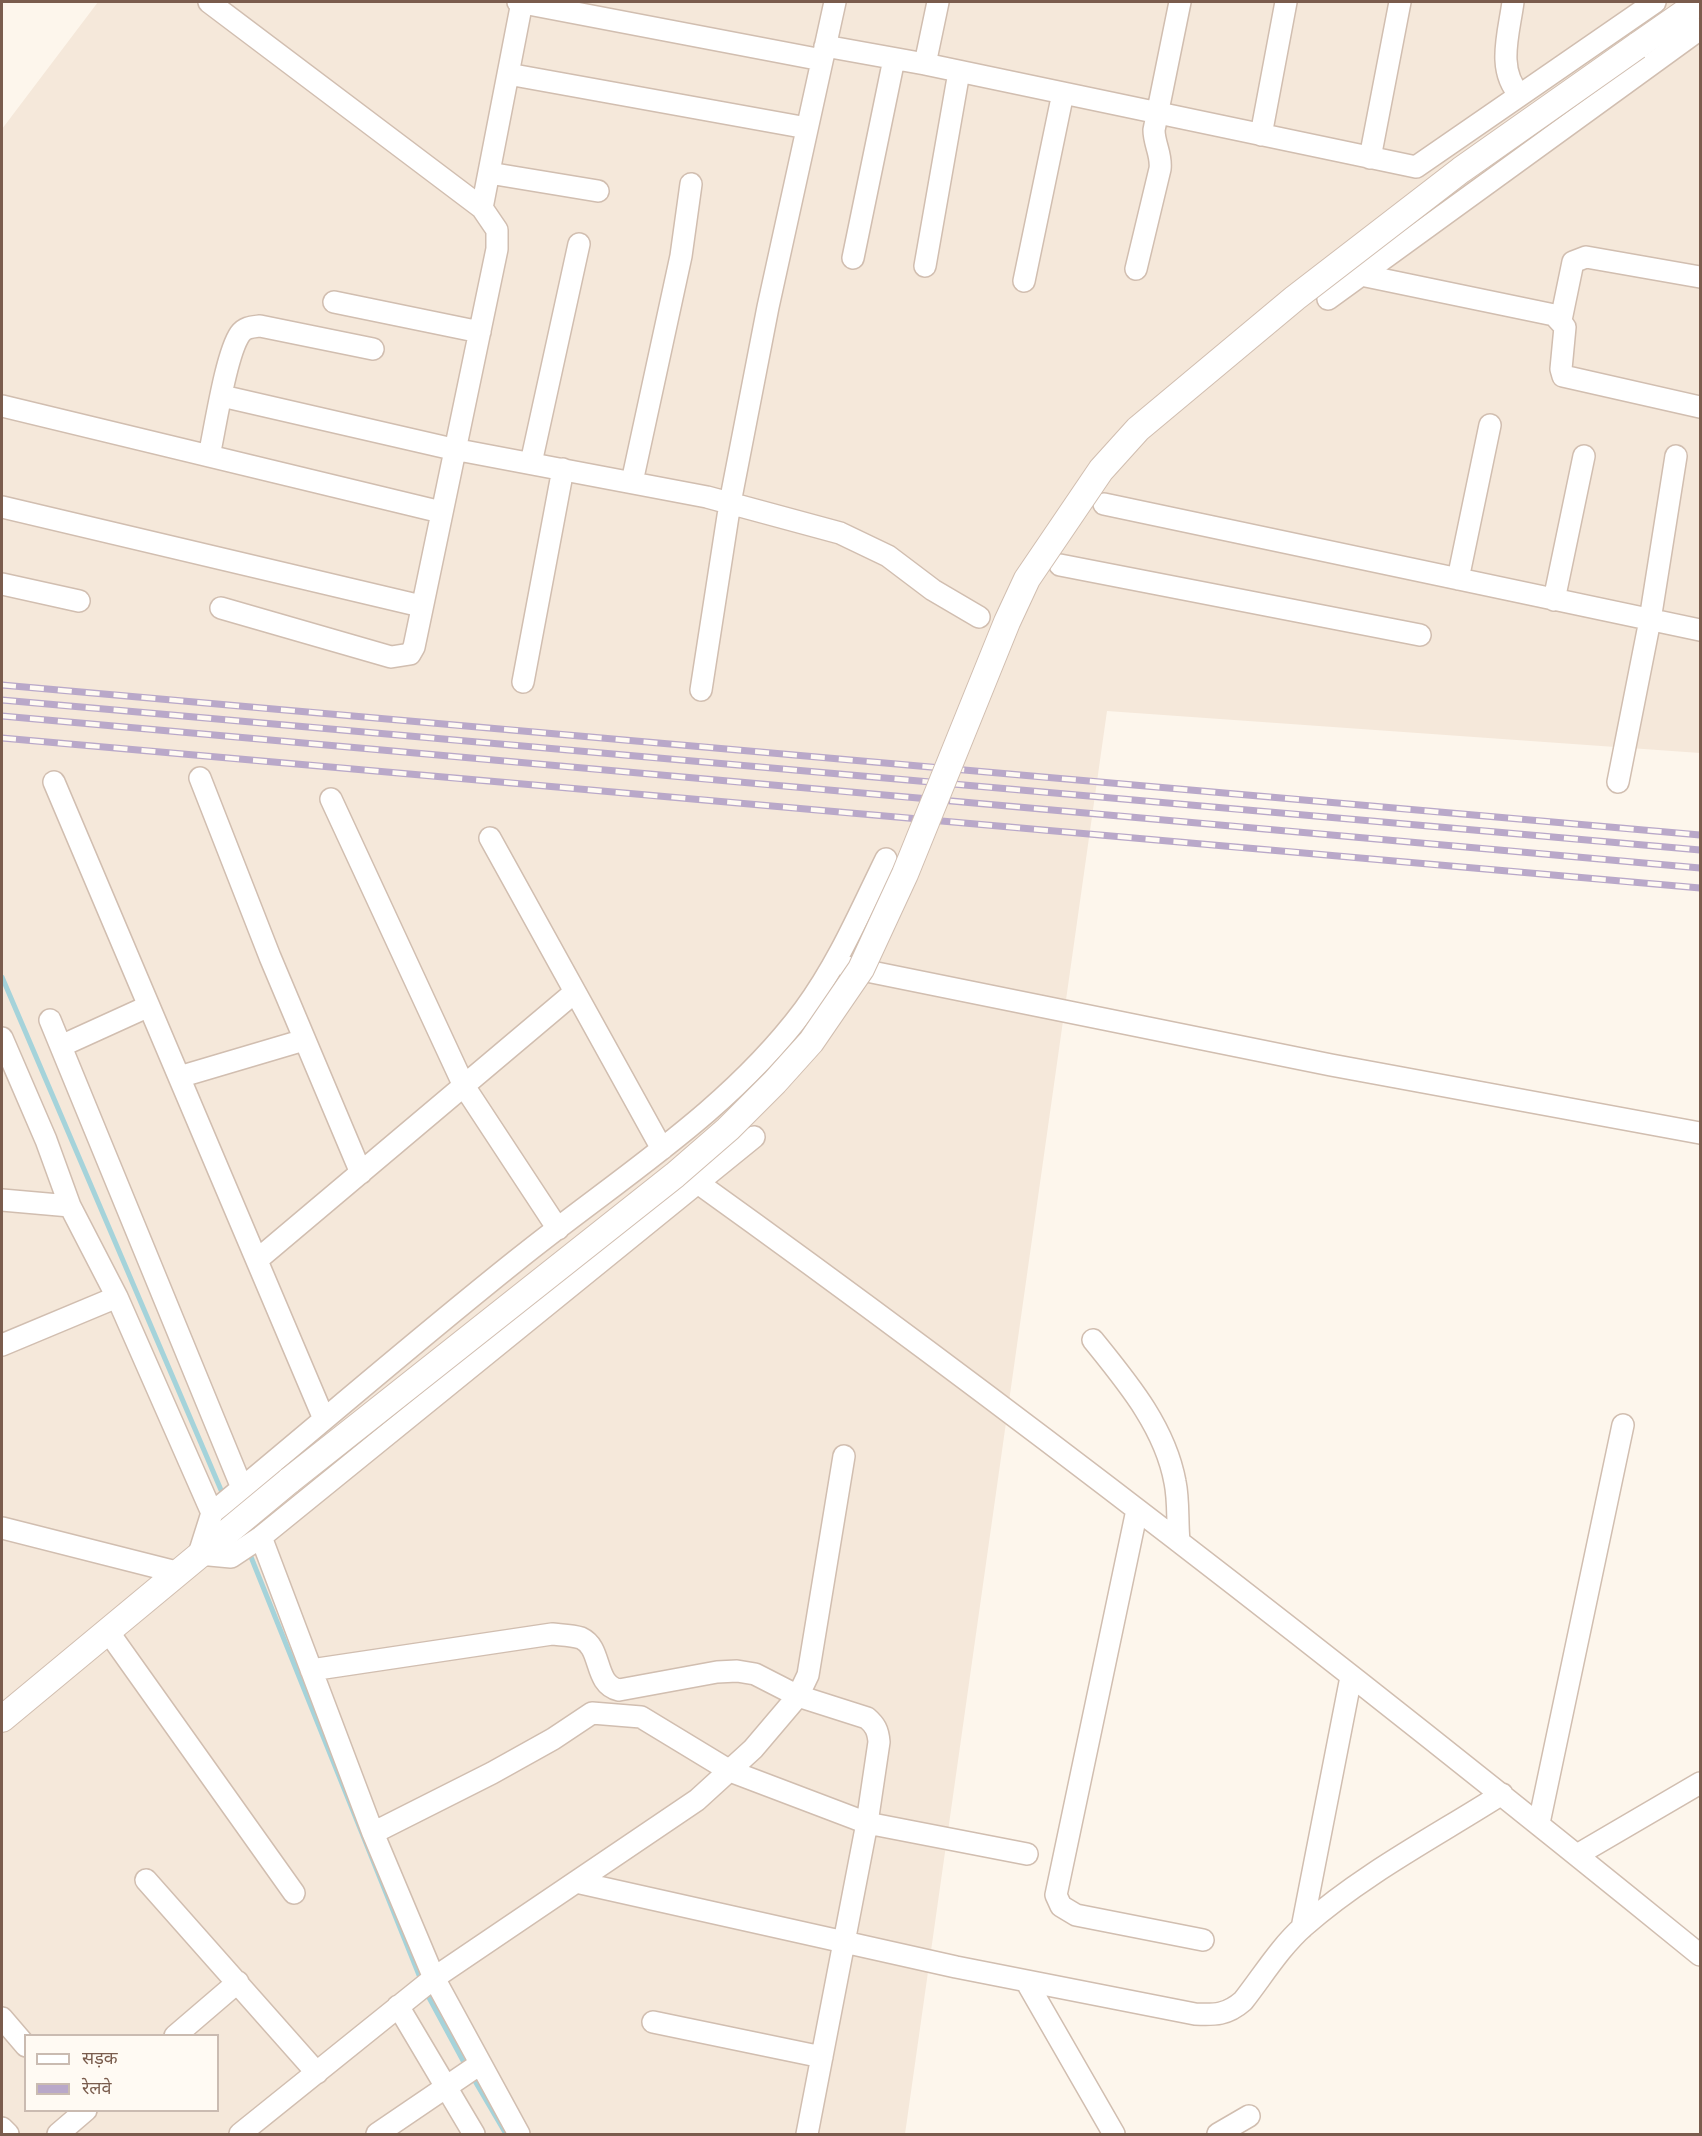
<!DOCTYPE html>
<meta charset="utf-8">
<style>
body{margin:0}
#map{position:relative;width:1702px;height:2136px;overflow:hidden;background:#fdf6ec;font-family:"Sofia Sans Condensed","Noto Sans Devanagari",sans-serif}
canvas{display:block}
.frame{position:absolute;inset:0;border:3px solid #7a5c4d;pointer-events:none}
.legend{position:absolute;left:24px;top:2034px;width:195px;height:78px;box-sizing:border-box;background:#fffaf3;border:2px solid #cabbb1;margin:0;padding:8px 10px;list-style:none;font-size:18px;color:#7a5c4d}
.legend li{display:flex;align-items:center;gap:12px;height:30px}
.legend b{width:30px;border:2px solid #cabbb1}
</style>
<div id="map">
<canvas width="1702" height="2136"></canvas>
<div class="frame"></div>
<ul class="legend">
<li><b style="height:8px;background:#fff"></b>सड़क</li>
<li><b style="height:8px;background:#b9a8c9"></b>रेलवे</li>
</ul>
</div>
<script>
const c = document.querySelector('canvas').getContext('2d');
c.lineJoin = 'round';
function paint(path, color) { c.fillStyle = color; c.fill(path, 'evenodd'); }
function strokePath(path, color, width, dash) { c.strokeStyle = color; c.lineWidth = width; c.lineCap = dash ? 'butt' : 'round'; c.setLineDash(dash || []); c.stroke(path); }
paint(new Path2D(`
 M98,2H1700V753L1107,711L905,2134H2V129ZM26,2036H218V2110H26Z`), '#f5e8da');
strokePath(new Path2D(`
 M2,977L224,1497
 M249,1552L421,1980
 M426,1992L467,2068
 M472,2076L506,2134`), '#a5d3da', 5);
const minor = new Path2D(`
 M209,2L482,208L497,230V249L414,647L410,654L391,657L221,608
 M518,2L822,60
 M1513,2C1509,33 1496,70 1520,95
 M825,46L925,64L1416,167L1655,2
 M925,64L938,2
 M508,74L807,128
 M1261,135L1286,2
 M1370,158L1400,2
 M489,173L598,191
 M482,208L522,2
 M853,258L894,59
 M925,266L959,72
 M1136,269L1160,169C1162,155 1154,144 1154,130L1180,2
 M1361,275L1554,315L1565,327L1561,369L1563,376L1700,407
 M1024,281L1063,93
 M1328,299L1700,29
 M334,302L480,332
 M1561,320L1573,262L1586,257L1700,277
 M222,396L448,448L707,497L840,533L888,556L933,590L979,617
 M2,406L441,512
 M209,456C215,429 226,354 240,334C245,327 252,327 260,326L373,349
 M531,463L579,244
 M632,482L681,256L691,184
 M1104,504L1700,630
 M2,507L421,606
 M1060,565L1420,635
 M1458,579L1490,425
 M2,584L79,601
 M1554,600L1584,456
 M523,682L563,469
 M701,690L730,503L768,307L835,2
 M200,778L270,957L361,1173
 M54,782L324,1419
 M1618,782L1650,620L1676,456
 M331,799L464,1086L558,1229
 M490,838L662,1149
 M847,967L1331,1065L1700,1133
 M50,1020L242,1488
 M2,1038L46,1140L70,1206L117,1297L212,1513
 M61,1046L149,1006
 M179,1077L304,1040
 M754,1137L261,1537L231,1557L199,1554L212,1513C314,1429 414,1342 517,1260C616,1180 727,1113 804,1010C838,964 861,910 886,859
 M698,1183C1041,1429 1373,1689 1700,1955
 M2,1200L70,1206
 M257,1260L575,992
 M1093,1340C1127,1382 1165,1427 1175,1482C1179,1501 1177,1522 1179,1541
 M2,1345L117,1297
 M1137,1510L1056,1895L1061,1906L1076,1915L1203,1940
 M2,1528L176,1572
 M261,1537L373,1833L434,1978L519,2134
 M107,1630L294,1893
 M311,1670L552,1634C561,1635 572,1635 581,1638C603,1648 593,1684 619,1690L717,1672L737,1671L755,1674L798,1696L867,1718C875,1725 878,1730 879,1742L867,1823L807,2134
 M1539,1823L1623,1425
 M373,1833L492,1773L553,1739L592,1713L641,1717L730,1771L867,1823L1027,1854
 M1577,1855L1700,1783
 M146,1880L317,2073
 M576,1882L956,1967L1195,2014C1215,2015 1227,2015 1243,2001C1262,1977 1280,1947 1304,1926C1363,1874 1436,1836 1502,1794
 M1302,1928L1351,1677
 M1026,1981L1114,2134
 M398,2006L474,2134
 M2,2018L26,2046
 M653,2022L822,2057
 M175,2036L238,1982
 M2,2128L8,2134
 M58,2134L86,2110
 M240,2134L434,1978L697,1800L753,1749L798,1696L808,1675L844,1456
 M377,2134L480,2064
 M1218,2134L1249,2116`);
const tertiary = new Path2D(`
 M1637,46L1700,2
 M2,1719L290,1480`);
strokePath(minor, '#d1beb0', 24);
strokePath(tertiary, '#d1beb0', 28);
strokePath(minor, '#fff', 21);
strokePath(tertiary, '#fff', 26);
const rail = new Path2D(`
 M2,685L1700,835
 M2,700L1700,850
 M2,716L1700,868
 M2,738L1700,888`);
strokePath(rail, '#b9a8c9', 7);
strokePath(rail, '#fffaf3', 4.5, [14]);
const tertiaryBridge = new Path2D(`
 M290,1480L675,1175L728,1129L775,1082L811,1042L861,969L905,874L1007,622L1027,579L1101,470L1138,429L1295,298L1461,170L1637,46`);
strokePath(tertiaryBridge, '#d1beb0', 28, []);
strokePath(tertiaryBridge, '#fff', 26);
</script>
